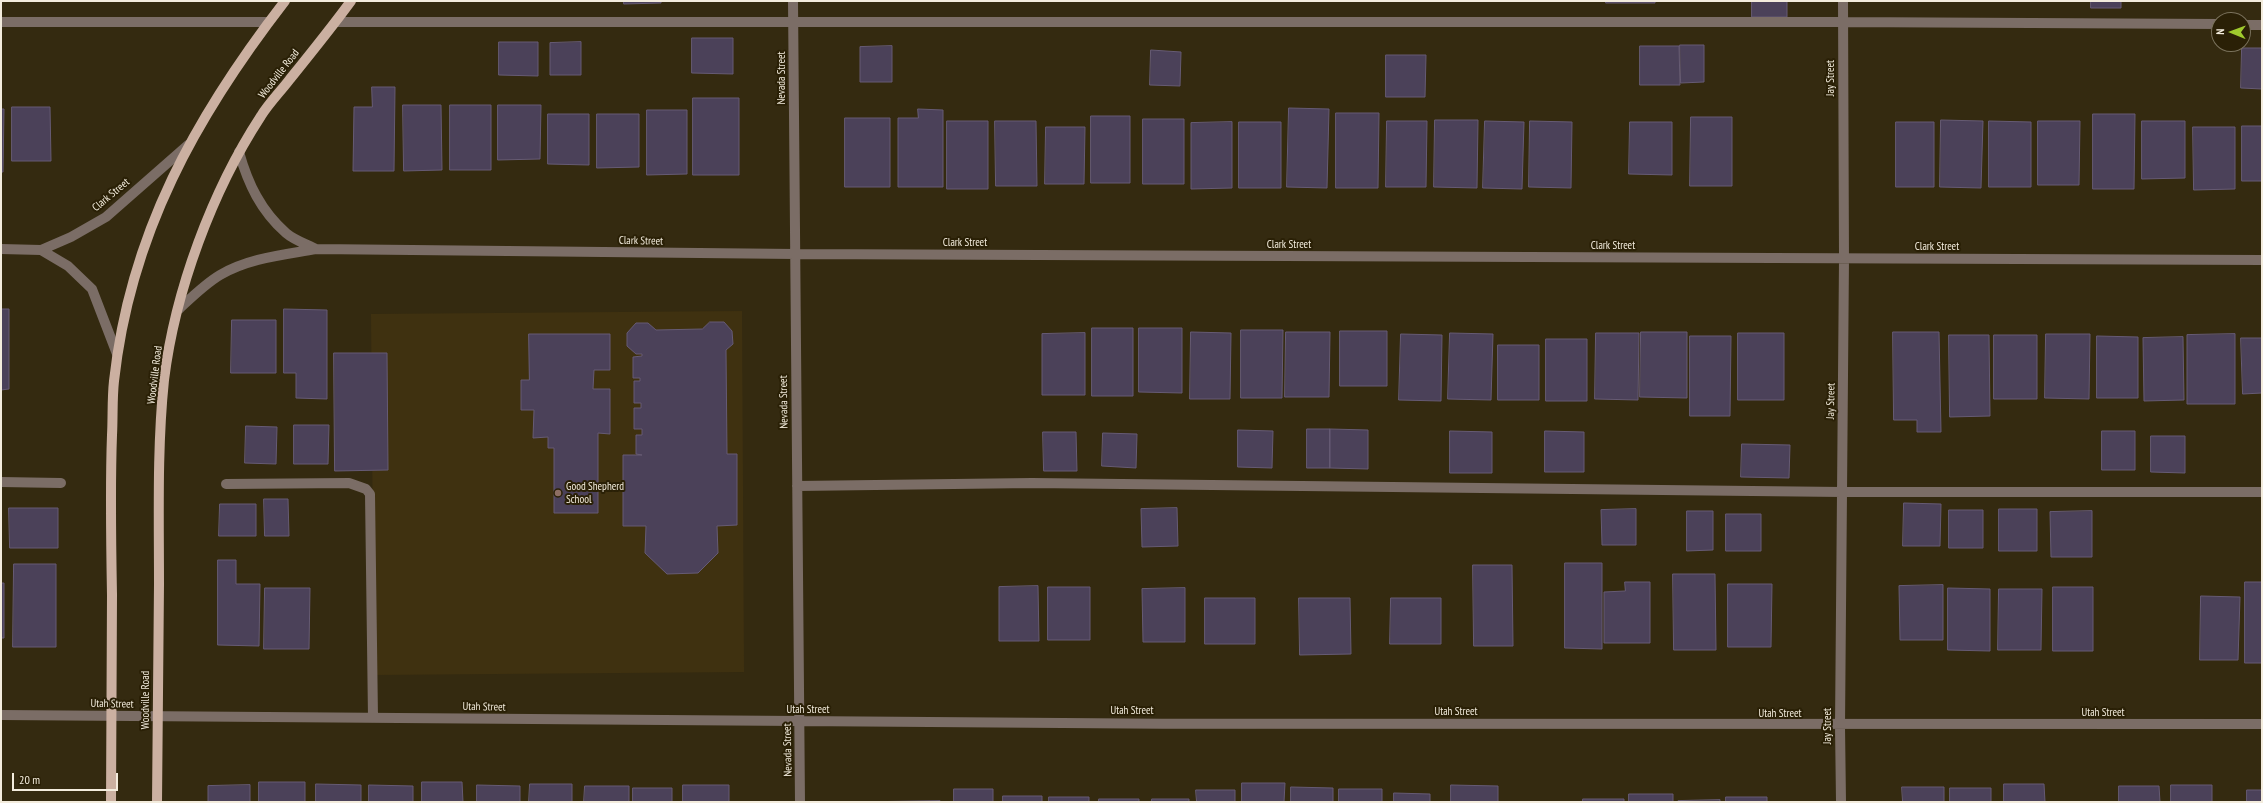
<!DOCTYPE html>
<style>
body{margin:0}
#map{position:relative;width:2263px;height:803px;overflow:hidden;background:#342a10;font-family:"PT Sans Narrow",sans-serif}
canvas{display:block}
.frame{position:absolute;inset:0;border:2px solid #f3ecdd;pointer-events:none}
.north{position:absolute;left:2211px;top:12px;width:40px;height:40px;box-sizing:border-box;background:#2a2006;border:1px solid #7a725c;border-radius:50%;rotate:271deg;font-size:11px;font-weight:700;line-height:16px;text-align:center;color:#f3ecdd}
.north::after{content:'';display:block;margin:auto;width:14px;height:18px;background:#9fca2d;clip-path:polygon(50% 0,100% 100%,50% 72%,0 100%)}
.scale{position:absolute;left:12px;top:773px;width:106px;height:18px;box-sizing:border-box;border:2px solid #f3ecdd;border-top:0;padding-left:5px;font-size:12px;line-height:14px;white-space:nowrap;color:#f3ecdd;-webkit-text-stroke:3px #2a2006;paint-order:stroke}
</style>
<div id="map">
<canvas width="2263" height="803"></canvas>
<div class="frame"></div>
<div class="north">N</div>
<div class="scale">20 m</div>
</div>
<script>
const c = document.querySelector('canvas').getContext('2d');
c.lineJoin = 'round';
function paint(path, color) { c.fillStyle = color; c.fill(path, 'evenodd'); }
function strokePath(path, color, width, dash) { c.strokeStyle = color; c.lineWidth = width; c.lineCap = dash ? 'butt' : 'round'; c.setLineDash(dash || []); c.stroke(path); }
function write(font, color, halo, rows, align = 'center') {
  c.font = font + ' "PT Sans Narrow",sans-serif'; c.lineWidth = 4; c.setLineDash([]); c.textBaseline = 'middle'; c.strokeStyle = halo; c.fillStyle = color; for (const [text, x, y, turn = 0] of rows) {
    c.save(); c.translate(x, y); c.rotate((+turn || 0) * Math.PI / 180); c.textAlign = isNaN(turn) ? turn : align; if (halo) c.strokeText(text, 0, 0); c.fillText(text, 0, 0); c.restore();
  }
}
paint(new Path2D(`
 M742,311L744,672L374,675L371,314Z`), '#3f3110');
const building = new Path2D(`
 M624,1H661V3L624,4Z
 M1606,1H1655V3H1606Z
 M1752,1H1787V17H1752Z
 M2091,1H2121V8H2091Z
 M692,38H733V74L692,73Z
 M499,42H538V76L499,75Z
 M581,42V75H550V43Z
 M1680,45H1704V82L1681,83Z
 M892,46V82H860V47Z
 M1640,46H1679L1680,85H1640Z
 M2242,48H2262V89L2241,88Z
 M1151,50L1181,52L1180,86L1150,85Z
 M1386,55H1426L1425,97H1386Z
 M372,87H395L394,171H353L354,107H372Z
 M693,98H739V175H693Z
 M403,105H441L442,170L404,171Z
 M450,105H491V170H450Z
 M498,105H541L540,159L498,160Z
 M12,107H50L51,161H12Z
 M1289,108L1329,109L1327,188L1287,187Z
 M1,109H4L3,172H1Z
 M918,109L943,110V187H898V118H918Z
 M647,110H687V174L647,175Z
 M1336,113H1379L1378,188H1336Z
 M548,114H589V165L548,164Z
 M597,114H639V167L597,168Z
 M2093,114H2135L2134,189H2093Z
 M1091,116H1130V183H1091Z
 M1691,117H1732V186H1690Z
 M845,118H890V187H845Z
 M1143,119H1184V184H1143Z
 M1435,120H1478L1477,188L1434,187Z
 M1941,120L1983,121L1981,188L1940,187Z
 M947,121H988V189H947Z
 M995,121H1036L1037,186H996Z
 M1387,121H1427L1426,187H1386Z
 M1485,121L1524,122L1522,189L1483,188Z
 M1530,121L1572,122L1571,188L1529,187Z
 M1989,121L2031,122V187H1989Z
 M2038,121H2080L2079,185H2038Z
 M2142,121H2185V178L2142,179Z
 M1232,122V188L1191,189V123Z
 M1239,122H1281V188H1239Z
 M1630,122H1672V175L1629,174Z
 M1896,122H1934V187H1896Z
 M2242,126H2262V181H2242Z
 M1046,127H1085L1084,184H1045Z
 M2193,127H2235V189L2194,190Z
 M1,309H9V389L1,390Z
 M284,309L327,310V399L296,398V373H284Z
 M232,320H276V373H231Z
 M710,322H724L732,331L733,344L726,350L727,454H737V525L717,526L718,553L698,573L667,574L645,553L646,526H623V455H642L636,454V435H642V429H634V408H641V403H634V381H640V378H633V357L642,356V354H636L627,346V333L636,323H648L656,330L702,329Z
 M1092,328H1133V396H1092Z
 M1139,328H1182V393L1139,392Z
 M1241,330H1283L1282,398H1241Z
 M1340,331H1387V386H1340Z
 M1191,332L1231,333L1230,399H1190Z
 M1286,332H1330L1329,397H1285Z
 M1641,332H1687V398L1640,397Z
 M1893,332H1939L1941,432H1917V420H1894Z
 M1085,333V395H1042V334Z
 M1450,333L1493,334L1491,400L1448,399Z
 M1596,333H1639L1638,400L1595,399Z
 M1738,333H1784V400H1738Z
 M529,334H610V370H594L593,389H610V434L598,433V513H554V448H548V437L533,438L534,410H521V380H529Z
 M1401,334L1442,335L1441,401L1399,400Z
 M2046,334H2090L2089,399L2045,398Z
 M2235,334V404H2187V335Z
 M1949,335H1989L1990,416L1950,417Z
 M1994,335H2037V399H1994Z
 M1690,336H1731L1730,416H1690Z
 M2097,336L2138,337V398H2097Z
 M2183,337L2184,400L2144,401L2143,338Z
 M2241,338H2262V393L2243,394Z
 M1546,339H1587V401H1546Z
 M1498,345H1539V400H1498Z
 M334,353H387L388,470L335,471Z
 M294,425H329L328,464H294Z
 M246,426L277,427L276,464L245,463Z
 M1307,429H1330V468H1307Z
 M1330,429L1368,430V469L1330,468Z
 M1238,430L1273,431L1272,468L1238,467Z
 M1450,431L1492,432V473H1450Z
 M1545,431L1584,432V472H1545Z
 M2102,431H2135V470H2102Z
 M1043,432H1076L1077,471H1044Z
 M1103,433L1137,434L1136,468L1102,466Z
 M2151,436H2185V473L2151,472Z
 M1742,444L1790,445L1789,478L1741,477Z
 M264,499H288L289,536H265Z
 M1904,503L1941,504L1940,546H1903Z
 M220,504H256V536H219Z
 M9,508H58V548H10Z
 M1177,508L1178,546L1142,547L1141,509Z
 M1636,509V545H1602L1601,510Z
 M1999,509H2037V551H1999Z
 M1949,510H1983V548H1949Z
 M1687,511H1713V550L1687,551Z
 M2092,511V557H2051L2050,512Z
 M1726,514H1761V551H1726Z
 M218,560H236V584H260L259,646L218,645Z
 M1565,563H1602V649L1565,648Z
 M14,564H56V647H13Z
 M1473,565H1512L1513,646H1474Z
 M1673,574H1715L1716,650H1674Z
 M1625,582H1650V643H1604V592L1625,591Z
 M2245,582H2262V663H2245Z
 M1,583H4V638H1Z
 M1728,584H1772L1771,647H1728Z
 M1943,585V640H1900L1899,586Z
 M1038,586L1039,641H999V587Z
 M1048,587H1090V640H1048Z
 M2053,587H2093V651H2053Z
 M265,588H310L309,649H264Z
 M1185,588V642H1143L1142,589Z
 M1948,588L1990,589V651L1948,650Z
 M1999,589H2042L2041,650H1998Z
 M2201,596L2240,597L2238,660H2200Z
 M1205,598H1255V644H1205Z
 M1299,598H1350L1351,654L1300,655Z
 M1391,598H1441V644H1390Z
 M259,782H305V802H259Z
 M422,782H462L463,802H422Z
 M1242,783H1285L1284,802H1242Z
 M316,784L361,785V802H316Z
 M530,784H572V802H529Z
 M2004,784H2044L2045,802H2004Z
 M250,785V802H208V786Z
 M369,785L413,786V802H369Z
 M477,785L520,786V802H477Z
 M683,785H729V802H683Z
 M1451,785L1498,786V802H1451Z
 M2171,785H2212V802H2171Z
 M585,786H629V802H584Z
 M2119,786H2159L2160,802H2119Z
 M1291,787L1333,788V802H1291Z
 M1902,787H1944V802H1903Z
 M633,788H672V802H633Z
 M1950,788H1991V802H1950Z
 M954,789H993V802H954Z
 M1339,789H1382V802H1339Z
 M1196,790H1235V802H1197Z
 M2247,790H2262V802H2247Z
 M1394,793L1430,794V802H1394Z
 M1629,794H1673V802H1629Z
 M1003,796H1042V802H1003Z
 M1049,797H1089V802H1049Z
 M1726,797H1767V802H1726Z
 M1099,799H1139V802H1099Z
 M1152,799H1189V802H1152Z
 M1583,799H1624V802H1583Z
 M1720,800V802H1678V801Z
 M940,801V802H858Z`);
paint(building, '#4b4159');
strokePath(building, '#665b74', 1);
strokePath(new Path2D(`
 M793,1L800,802
 M1,22H268
 M336,22H1843L2219,24
 M2243,25H2262
 M239,152C248,184 261,211 286,233C294,240 306,244 316,249
 M1,249L41,250L71,237L106,217L188,145
 M41,250L68,266L92,289L117,354
 M179,309C192,297 205,284 220,275C249,258 283,255 316,249L795,254L2262,260
 M1,482L61,483
 M226,484L349,483L366,489L370,494L373,718
 M797,486L1032,483L1842,492H2262
 M1,715C755,722 1508,728 2262,724
 M1841,802L1840,726L1844,259L1843,1`), '#7b6d66', 10);
strokePath(new Path2D(`
 M159,584C159,516 157,448 164,380C175,291 212,191 261,116C269,103 281,91 290,79C311,53 332,27 351,1
 M112,595C111,542 110,488 112,435C113,417 112,399 114,381C130,234 196,116 285,1`), '#cbb0a1', 10);
strokePath(new Path2D(`
 M111,802L112,595
 M157,802L159,584`), '#cbb0a1', 10);
for (const [x, y, r, color] of [
 [558,493,4,"#8d6e63"]
]) { const dot = new Path2D(); dot.arc(x, y, r, 0, 2 * Math.PI); c.fillStyle = color; c.fill(dot); strokePath(dot, '#2a2006', 1.5); }
write('11px', '#f3ecdd', '#2a2006', [
 ["Woodville Road",279,74,-52],
 ["Nevada Street",782,78,-90],
 ["Jay Street",1831,78,-90],
 ["Clark Street",111,195,-40],
 ["Clark Street",641,241,1],
 ["Clark Street",965,243],
 ["Clark Street",1289,245],
 ["Clark Street",1613,246],
 ["Clark Street",1937,247],
 ["Woodville Road",155,375,-83],
 ["Jay Street",1831,401,-89],
 ["Nevada Street",784,402,-91],
 ["Woodville Road",146,700,-90],
 ["Utah Street",112,704,1],
 ["Utah Street",484,707,1],
 ["Utah Street",808,710],
 ["Utah Street",1132,711],
 ["Utah Street",1456,712],
 ["Utah Street",2103,713],
 ["Utah Street",1780,714],
 ["Jay Street",1828,726,-90],
 ["Nevada Street",788,750,-91]
]);
write('11px', '#f3ecdd', '#2a2006', [
 ["Good Shepherd",566,487],
 ["School",566,500]
], 'left');
</script>
